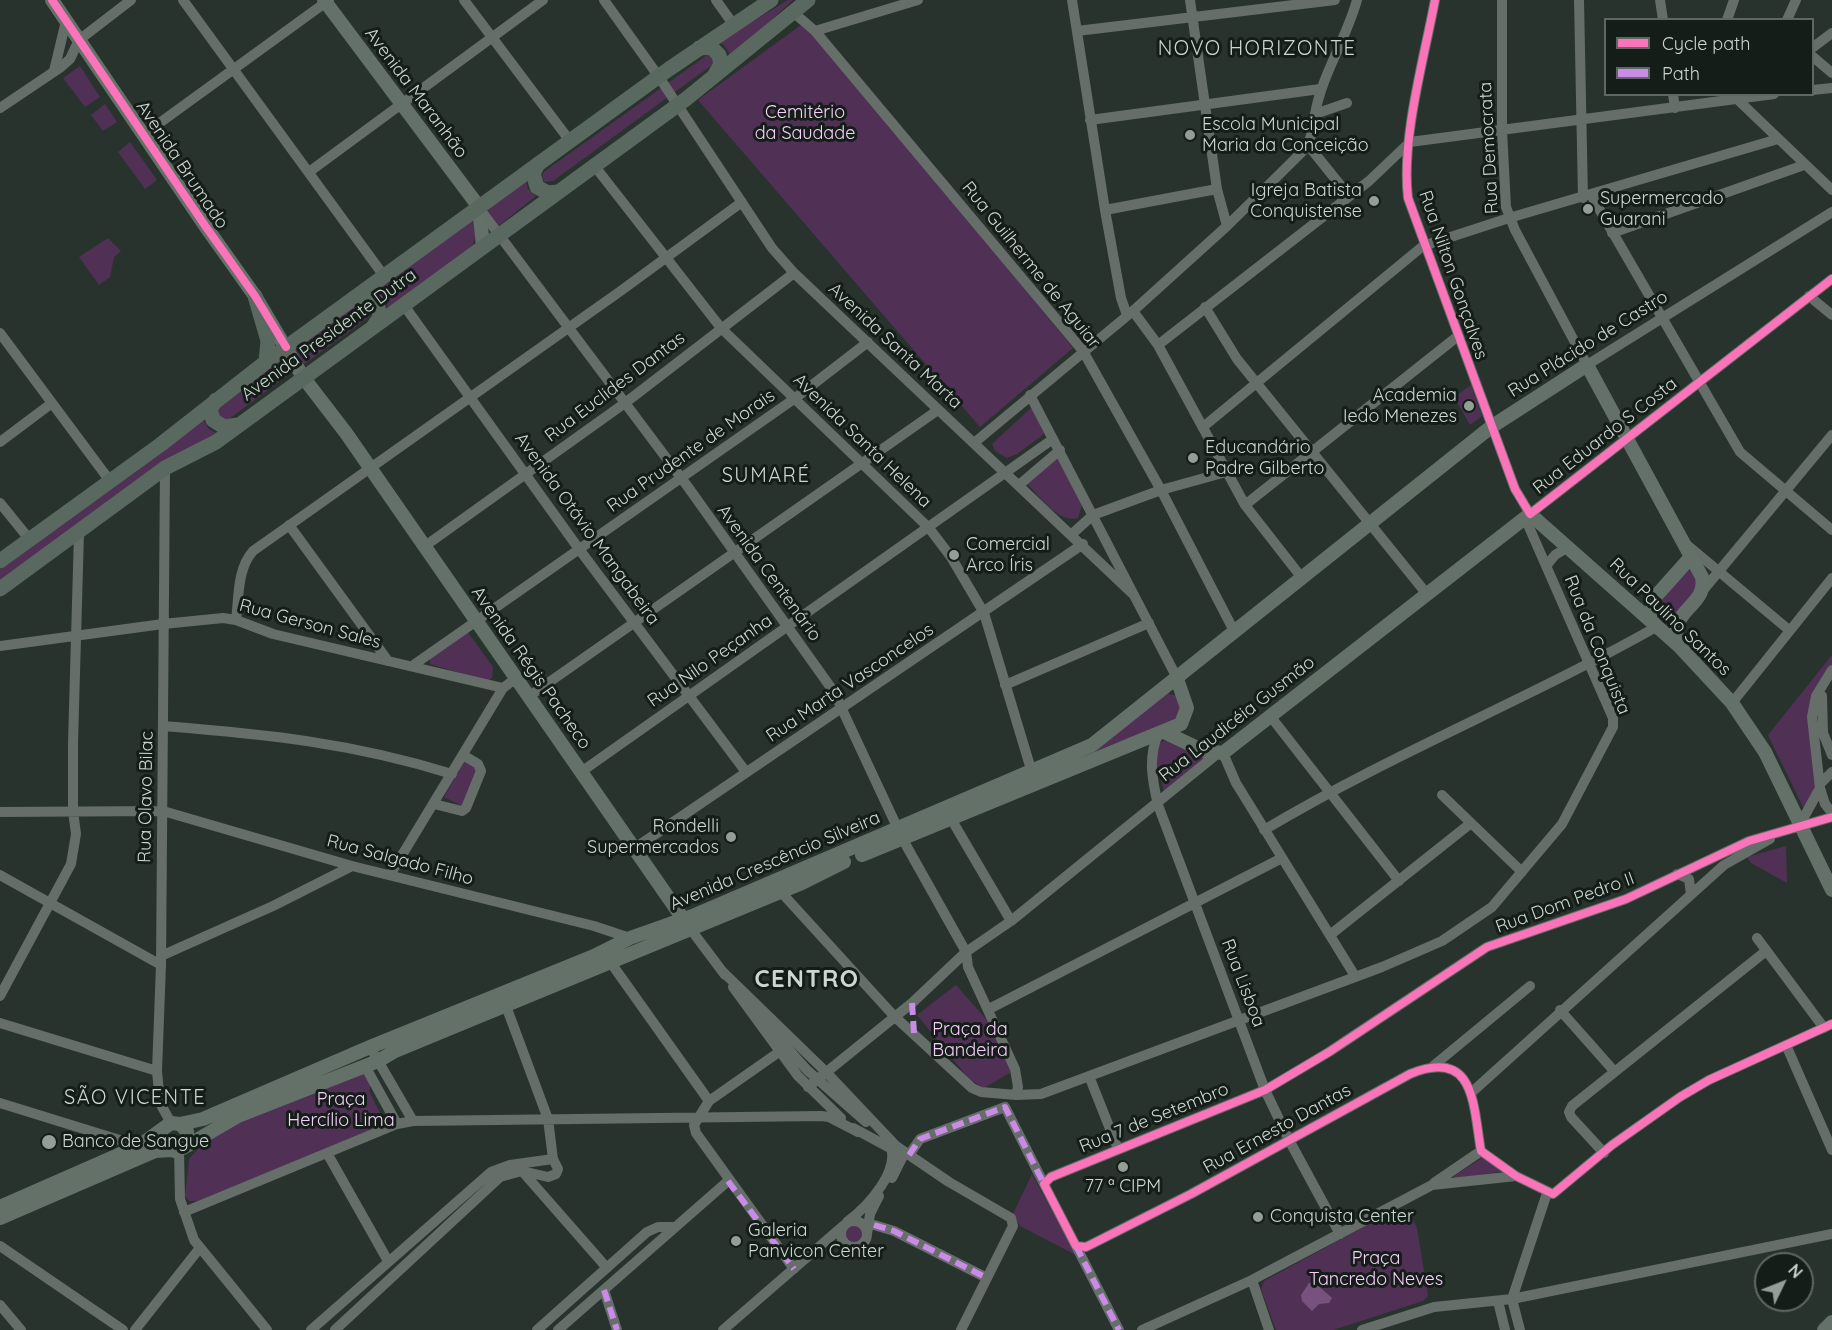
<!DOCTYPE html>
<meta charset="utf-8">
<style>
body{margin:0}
#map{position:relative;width:1832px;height:1330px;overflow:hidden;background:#29332d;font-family:Quicksand,sans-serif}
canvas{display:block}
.legend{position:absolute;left:1604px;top:18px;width:210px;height:78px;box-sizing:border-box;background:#141d18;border:2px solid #5e6762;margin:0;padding:8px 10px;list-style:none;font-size:18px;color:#ccd7d0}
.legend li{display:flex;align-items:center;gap:12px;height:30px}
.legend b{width:30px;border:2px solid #5e6762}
.north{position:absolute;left:1754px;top:1252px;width:60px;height:60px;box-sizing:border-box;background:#141d18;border:2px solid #5e6762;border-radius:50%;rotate:47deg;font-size:16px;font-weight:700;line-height:24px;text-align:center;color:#ccd7d0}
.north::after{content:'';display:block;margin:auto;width:21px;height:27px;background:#939e97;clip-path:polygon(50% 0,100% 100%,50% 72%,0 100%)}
</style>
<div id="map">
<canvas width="1832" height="1330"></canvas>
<ul class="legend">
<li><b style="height:8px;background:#fb73b8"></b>Cycle path</li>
<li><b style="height:8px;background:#ca8be6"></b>Path</li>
</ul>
<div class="north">N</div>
</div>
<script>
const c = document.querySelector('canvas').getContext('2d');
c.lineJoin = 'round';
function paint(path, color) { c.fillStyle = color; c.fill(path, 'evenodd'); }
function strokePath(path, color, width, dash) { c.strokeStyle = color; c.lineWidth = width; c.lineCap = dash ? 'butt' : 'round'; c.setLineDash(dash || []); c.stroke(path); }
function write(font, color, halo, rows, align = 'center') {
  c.font = font + ' Quicksand,sans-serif'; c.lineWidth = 6; c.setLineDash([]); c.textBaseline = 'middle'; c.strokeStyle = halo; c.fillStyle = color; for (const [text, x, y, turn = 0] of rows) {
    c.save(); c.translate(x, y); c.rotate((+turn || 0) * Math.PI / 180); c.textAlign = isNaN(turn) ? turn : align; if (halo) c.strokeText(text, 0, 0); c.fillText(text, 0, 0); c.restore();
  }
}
paint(new Path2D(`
 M788,0H793L731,57L725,46L719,42Z
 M801,25L817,36L1073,348L980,427L698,100Z
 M707,55L712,56L714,62L712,65L553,181L544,182L542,174L545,171Z
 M80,66L100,97L85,107L63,78Z
 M105,104L117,122L103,131L91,115Z
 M130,142L157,180L145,189L118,152Z
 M526,180L528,189L536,196L497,227L485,210Z
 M476,215L475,238L472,248L388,308L385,301L375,291Z
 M108,238L121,251L114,257L110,277L99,285L79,257Z
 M359,301L370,306L369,317L299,368L291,351Z
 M282,356L291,373L225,422L213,411Z
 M1471,385L1482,416L1470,425L1454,397Z
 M1033,406L1044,434L1017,454L1007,458L995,451L992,444Z
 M202,418L209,429L216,433L0,581V569L159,455Z
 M1059,457L1082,505L1078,518C1059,524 1040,496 1027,484Z
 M1695,569L1699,589C1690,600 1674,625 1657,620C1654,601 1677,583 1689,570Z
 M467,631L493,667L492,678L487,681L430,664V658Z
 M1832,655V665L1816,688L1818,781L1805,811L1768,735Z
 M1168,694L1180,696L1183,700L1176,722L1110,745L1041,776L1039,773Z
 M1167,739L1210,755L1164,791L1155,761L1158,744Z
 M465,760L477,769L462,806L444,797Z
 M1786,846L1787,883L1751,863L1747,857Z
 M956,985L993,1027L1013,1071L984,1088L969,1079L917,1015Z
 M362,1072L372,1082L369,1091L383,1119L379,1128L198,1201H189L185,1196L189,1159L212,1133Z
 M1485,1156L1504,1171L1455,1179L1454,1176Z
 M1032,1174L1076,1255L1020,1226L1013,1214Z
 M1400,1210L1410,1214L1417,1228L1428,1296L1423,1301L1333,1330H1276L1261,1289L1264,1281L1391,1212Z
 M842 1235a12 12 0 1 1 24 0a12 12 0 1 1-24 0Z`), '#513056');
paint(new Path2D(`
 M1314,1282L1332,1298L1329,1303L1319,1304L1312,1311L1302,1301L1301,1295L1309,1283Z`), '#78527e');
strokePath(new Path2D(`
 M183,0L384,276
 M464,0L570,141
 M604,0L659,77L772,248L794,273L1134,595
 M716,0L733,24
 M1072,0L1105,210L1121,298L1127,315
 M1190,0L1217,189L1227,226
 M1435,0C1424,59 1401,139 1408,198L1515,489L1530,514L1832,279
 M1502,0V130L1506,207L1515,230L1587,365L1832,212
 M1579,0L1583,198
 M1660,0L1663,20
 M794,13L815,31L1083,351L1161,490L1234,631
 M1727,20L1734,0
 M1787,20L1796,0
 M815,31L918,0
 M1077,31L1335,0
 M1812,48L1832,33
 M1812,56L1832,73
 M54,71L66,21
 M1812,90L1832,88
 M1673,94L1675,108
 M1737,99L1832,190
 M0,108L61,67L70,59L79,40L131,0
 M1315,114L1347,103
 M1090,120L1320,89
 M143,135L329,0
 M1308,145L1349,196
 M593,164L721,328L929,528L951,557L984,613L1033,776
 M309,172L543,0
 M1591,195L1740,452L1832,530
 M479,208L688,487L834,692L898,829
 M1105,210L1217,189
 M1612,233L1804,165
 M1809,296L1832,315
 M403,304L579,549L746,772
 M1205,307L1237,359L1426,593
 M1133,311L1158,345L1245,505L1302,578
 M0,333L110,481
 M1158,345L1369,181L1410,142L1774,94
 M1030,395L1176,676
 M1203,427L1423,246L1509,218L1778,139
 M0,442L52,403
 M974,443L1133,311L1227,226L1304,150C1312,140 1312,127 1315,114C1322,74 1346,40 1357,0
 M165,468L161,965L157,1071L160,1103L171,1123
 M1019,485L1060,450
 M0,503L30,540
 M1245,505L1458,336
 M289,525L388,661
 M1072,534L1093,515L1161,490L1226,472
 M1686,544L1789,630
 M425,546L625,403L794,273
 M1547,565L1555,555L1568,547
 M1700,594L1832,435
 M236,620C239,597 237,569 253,551L622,290L742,202
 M0,646L163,624L223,618L236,620L273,634L503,688
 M412,666L794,399L868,342
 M1005,685L1149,623
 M1822,696L1823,733L1832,755
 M528,697L938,410
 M1732,703L1832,578
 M1271,717L1399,881
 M163,726C265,734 353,743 452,774
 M1158,734C1148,758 1152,779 1158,805L1265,1090L1289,1140L1340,1234
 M1223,753L1236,783L1355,976
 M581,772L1053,439
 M1820,784L1832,772
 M1820,788L1825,804L1832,813
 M1442,795L1522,872
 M434,804L462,811L466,808L481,771L478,764L463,755
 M0,812L163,811L352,866L594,926L630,938
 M950,817L1011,921
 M1832,817L1749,841L1626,899L1487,947L1329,1052L1265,1090L1051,1177L1044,1184L1076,1246L1086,1247L1191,1194L1410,1074C1476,1047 1473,1106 1481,1151L1516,1176L1553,1194L1612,1145L1680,1097L1709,1080L1832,1024
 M1798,828L1820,788L1812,717L1816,696L1832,670
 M1264,830C1391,754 1529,699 1658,626
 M902,838L966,952L968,967L1015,1069L1018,1087L1016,1095
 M635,848L1083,544
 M1677,874L1689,879L1691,895
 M0,875L161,965
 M390,875L503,688L515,679
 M780,891L894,1016L972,1088L981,1092L1016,1095L1041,1094L1382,967L1442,941L1492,907L1562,824L1613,727V718L1525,518
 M689,927L725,975
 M1330,935L1471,823
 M1757,938L1824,1028
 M161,956L273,906L352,866
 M611,963L709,1101
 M721,970L826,1072L896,1146L949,1182L1011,1218L1013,1226L961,1330
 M733,987L798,1076L841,1118
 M0,996L71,864L76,834L73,811V743L79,533
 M989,1009L1282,858
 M1560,1010L1614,1071
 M756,1013L807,1070L866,1122
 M0,1023L157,1071
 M1786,1045L1832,1150
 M370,1047L413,1121
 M779,1052L709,1101L694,1125L696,1133L794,1269
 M365,1066L397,1124
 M1432,1067L1530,986
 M1089,1076L1118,1149
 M808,1087L912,1003L966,952L1011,921L1217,754
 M1472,1092L1724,865L1770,839
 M0,1103L139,1146
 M853,1128L892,1149
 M179,1150L180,1199L194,1240L267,1330
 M327,1153L388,1261
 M1604,1153L1571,1117L1569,1112L1572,1106L1766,951
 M909,1155L920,1139L1005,1107L1044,1184
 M522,1171L607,1268
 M892,1178L902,1158L897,1147
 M1434,1183L1481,1151
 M184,1212L397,1124L413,1121L821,1116L829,1117L858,1132
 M841 1234a13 13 0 1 1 26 0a13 13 0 1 1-26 0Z
 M847,1222C868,1206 903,1169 889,1142
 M874,1225L894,1231L987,1278
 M867,1234L870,1214L879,1196
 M0,1246L123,1330
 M1076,1246L1119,1330
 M1252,1280L1269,1330
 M604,1290L617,1330
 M1512,1299L1547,1193
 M1512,1299L1520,1330
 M1498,1301L1505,1330
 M0,1305L21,1330
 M135,1330L199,1249
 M311,1330L491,1172L510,1165L553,1159
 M335,1330L500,1177L522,1171L548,1177L556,1174L558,1169L553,1159L548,1119L506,1006
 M537,1330L647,1232L658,1227H673
 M558,1330L728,1181
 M723,1330L843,1226
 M1142,1330L1252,1280L1432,1185L1516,1176
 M1362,1330L1434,1307L1512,1299L1832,1234`), '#656e69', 10);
strokePath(new Path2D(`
 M52,0L206,227L255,296L303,377L346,433L688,926
 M324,0L479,207L483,246
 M1649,619L1656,596L1690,558
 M1164,732L1204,751L1223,753L1530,514L1679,646L1732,703L1765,752L1832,890
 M862,855L1181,724L1187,708L1176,676
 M180,1124L203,1119L370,1047L594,956L630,938L695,915L1092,745L1491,427L1587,365L1702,577C1708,608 1666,608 1679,646
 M183,1148L238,1116L378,1061L395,1051L802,883L844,862
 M0,1207L139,1146L171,1123L180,1124L187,1131L186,1144L175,1151L166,1148L161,1141V1131
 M0,1218L155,1151L171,1150
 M1824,1330L1832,1322`), '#647169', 14);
strokePath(new Path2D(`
 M699,48L711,47L719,55L721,64L714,76
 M538,164L533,173L537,187L548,193L558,192
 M255,296L268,341L266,362
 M353,299L366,296L377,302L380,317L373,327
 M216,400L210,409L213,420L224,427L238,425
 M0,561L160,445L266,362L669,69L771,0
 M0,589L165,468L216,442L686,99L808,0`), '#5a6960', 15);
strokePath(new Path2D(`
 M912,1003L914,1033
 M909,1155L920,1139L1005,1107L1044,1184
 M728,1181L794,1269
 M874,1225L894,1231L987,1278
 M1076,1246L1119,1330
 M604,1290L617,1330`), '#ca8be6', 6, [12, 6]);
strokePath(new Path2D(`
 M52,0L206,227L255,296L286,347
 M1435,0C1424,59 1401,139 1408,198L1515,489L1530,514L1832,279
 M1832,817L1749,841L1626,899L1487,947L1329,1052L1265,1090L1051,1177L1044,1184L1076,1246L1086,1247L1191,1194L1410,1074C1476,1047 1473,1106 1481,1151L1516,1176L1553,1194L1612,1145L1680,1097L1709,1080L1832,1024`), '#fb73b8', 8);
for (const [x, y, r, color] of [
 [1190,135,6,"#939e97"],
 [1374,201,6,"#939e97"],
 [1588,209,6,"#939e97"],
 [1469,406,6,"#939e97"],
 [1193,458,6,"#939e97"],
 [954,555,6,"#939e97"],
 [731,837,6,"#939e97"],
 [49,1142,8,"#939e97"],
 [1123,1167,6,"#939e97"],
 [1258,1217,6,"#939e97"],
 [736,1241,6,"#939e97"]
]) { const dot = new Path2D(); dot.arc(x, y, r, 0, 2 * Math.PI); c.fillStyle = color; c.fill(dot); strokePath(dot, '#141d18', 2); }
write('18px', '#ccd7d0', '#141d18', [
 ["Avenida Maranhão",416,93,53],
 ["Rua Democrata",1489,148,-93],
 ["Avenida Brumado",182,165,56],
 ["Rua Guilherme de Aguiar",1031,265,51],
 ["Rua Nilton Gonçalves",1453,275,71],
 ["Avenida Presidente Dutra",329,335,-36],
 ["Rua Plácido de Castro",1588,344,-32],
 ["Avenida Santa Marta",895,346,43],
 ["Rua Euclides Dantas",615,387,-37],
 ["Rua Eduardo S Costa",1605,436,-38],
 ["Avenida Santa Helena",862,441,44],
 ["Rua Prudente de Morais",691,451,-35],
 ["Avenida Otávio Mangabeira",587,529,54],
 ["Avenida Centenário",769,573,54],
 ["Rua Paulino Santos",1670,617,44],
 ["Rua Gerson Sales",310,624,15],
 ["Rua da Conquista",1597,645,68],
 ["Rua Nilo Peçanha",710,661,-35],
 ["Avenida Régis Pacheco",531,668,55],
 ["Rua Marta Vasconcelos",850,683,-34],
 ["Rua Laudicéia Gusmão",1237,719,-38],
 ["Rua Olavo Bilac",146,797,-89],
 ["Rua Salgado Filho",400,860,15],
 ["Avenida Crescêncio Silveira",775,861,-23],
 ["Rua Dom Pedro II",1565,903,-20],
 ["Rua Lisboa",1243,983,69],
 ["Rua 7 de Setembro",1154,1118,-22],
 ["Rua Ernesto Dantas",1277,1129,-29]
]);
write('18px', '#f6cffb', '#141d18', [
 ["Cemitério",805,113],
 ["da Saudade",805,134],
 ["Praça da",970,1030],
 ["Bandeira",970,1051],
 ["Praça",341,1100],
 ["Hercílio Lima",341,1121],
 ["Praça",1376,1259],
 ["Tancredo Neves",1376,1280]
]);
write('18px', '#ccd7d0', '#141d18', [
 ["Escola Municipal",1202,125],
 ["Maria da Conceição",1202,146],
 ["Igreja Batista",1362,191,"right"],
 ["Conquistense",1362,212,"right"],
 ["Supermercado",1600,199],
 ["Guarani",1600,220],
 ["Academia",1457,396,"right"],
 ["Iedo Menezes",1457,417,"right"],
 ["Educandário",1205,448],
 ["Padre Gilberto",1205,469],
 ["Comercial",966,545],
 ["Arco Íris",966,566],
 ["Rondelli",719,827,"right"],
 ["Supermercados",719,848,"right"],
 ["Banco de Sangue",62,1142],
 ["77 ª CIPM",1123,1187,"center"],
 ["Conquista Center",1270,1217],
 ["Galeria",748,1231],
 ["Panvicon Center",748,1252]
], 'left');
c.letterSpacing = '1.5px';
write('20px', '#ccd7d0', '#141d18', [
 ["NOVO HORIZONTE",1257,49],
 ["SUMARÉ",766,476],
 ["SÃO VICENTE",135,1098]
]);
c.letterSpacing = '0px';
c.letterSpacing = '1.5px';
write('bold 24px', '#ccd7d0', '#141d18', [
 ["CENTRO",807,980]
]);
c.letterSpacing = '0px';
</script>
